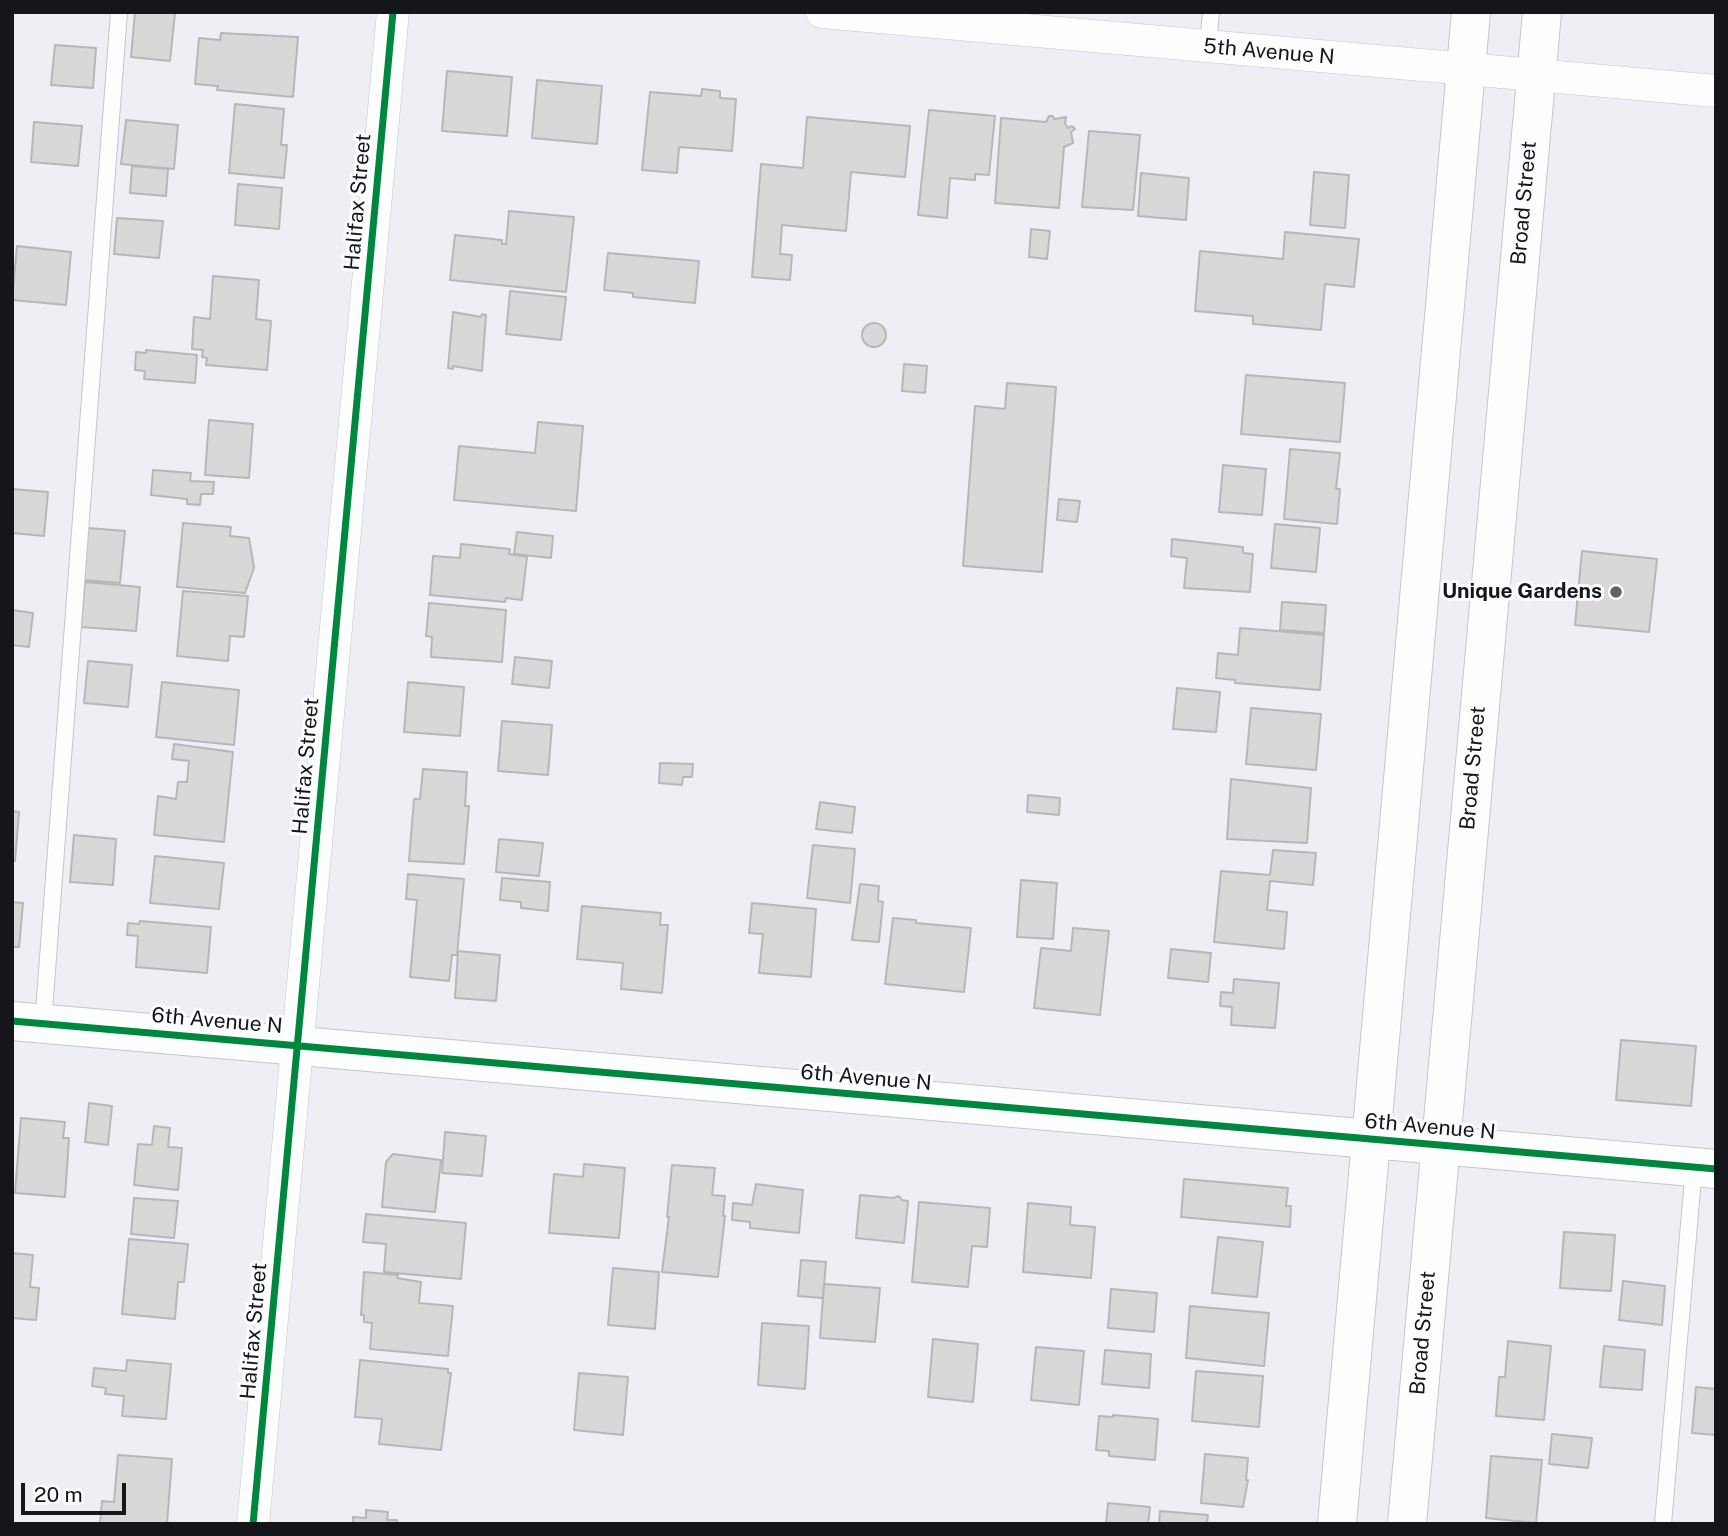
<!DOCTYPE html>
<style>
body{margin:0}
#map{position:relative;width:1728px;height:1536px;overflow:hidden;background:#eeeff4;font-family:"Public Sans",sans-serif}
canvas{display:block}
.frame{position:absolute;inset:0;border:14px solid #151619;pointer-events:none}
.scale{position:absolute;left:21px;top:1483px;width:105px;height:32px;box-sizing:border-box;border:4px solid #151619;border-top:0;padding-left:9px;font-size:21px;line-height:24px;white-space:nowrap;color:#151619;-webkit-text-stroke:5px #fafcff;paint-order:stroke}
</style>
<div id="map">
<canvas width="1728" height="1536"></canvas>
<div class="frame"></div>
<div class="scale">20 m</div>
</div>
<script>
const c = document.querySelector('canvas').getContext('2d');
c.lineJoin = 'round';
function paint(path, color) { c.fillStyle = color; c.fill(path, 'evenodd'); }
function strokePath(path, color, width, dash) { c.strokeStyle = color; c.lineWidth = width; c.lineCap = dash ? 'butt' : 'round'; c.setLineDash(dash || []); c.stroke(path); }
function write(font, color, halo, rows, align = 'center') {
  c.font = font + ' "Public Sans",sans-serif'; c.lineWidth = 6; c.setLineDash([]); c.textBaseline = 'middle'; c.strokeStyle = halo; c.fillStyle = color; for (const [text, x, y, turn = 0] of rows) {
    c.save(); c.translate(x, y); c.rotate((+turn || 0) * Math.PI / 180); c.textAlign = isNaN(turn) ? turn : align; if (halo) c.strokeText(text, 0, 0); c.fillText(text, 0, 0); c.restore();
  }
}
const building = new Path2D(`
 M135,12L175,13L170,61L131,57Z
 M221,33L298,37L293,97L217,90L218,86L195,84L199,38L220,40Z
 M55,45L96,48L93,88L51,85Z
 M447,71L512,77L507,136L442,131Z
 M537,80L602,86L597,144L532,138Z
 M702,89L720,91V98L736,99L732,151L679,147L677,173L642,170L650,92L701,96Z
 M235,104L284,109L281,145H287L284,178L229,173Z
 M929,110L995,116L989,175L975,174V180L950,178L947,218L918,215Z
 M1049,116H1053L1054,119L1066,117L1065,123L1068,128L1072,126L1075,129L1071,132L1073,143L1064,147L1059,208L995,203L1001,118L1046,122Z
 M807,117L910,126L905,177L851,172L846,231L782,225L780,254L792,255L790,280L752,277L761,164L803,168Z
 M126,120L178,125L174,169L121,164Z
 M34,122L82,126L78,166L31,162Z
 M1089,131L1140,135L1133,210L1082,207Z
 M132,166L168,169L166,196L130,193Z
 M1314,172L1349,175L1345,228L1310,225Z
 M1141,173L1189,178L1186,220L1138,216Z
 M238,184L282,188L279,229L235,225Z
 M509,211L574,217L566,292L450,280L455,235L502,240V244H506Z
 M117,218L163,221L159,258L114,254Z
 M1031,229L1050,231L1047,259L1029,257Z
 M1285,232L1359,239L1354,287L1325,284L1321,330L1253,324V316L1195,311L1200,251L1283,259Z
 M17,246L71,252L66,305L12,300Z
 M608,253L699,261L695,303L633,297V293L604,290Z
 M213,276L259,280L256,319L271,321L267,370L206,365L207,358L202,357L203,350L192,349L194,317L210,319Z
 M510,291L566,297L561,340L506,334Z
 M453,312L481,317L482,314L486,315L482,371L453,366V369L448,368Z
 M862 335a12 12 0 1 1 24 0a12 12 0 1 1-24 0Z
 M146,350L197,355L195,383L144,379L145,371L135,370L136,352L146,353Z
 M904,364L927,366L925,393L902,391Z
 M1246,375L1345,383L1340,442L1241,434Z
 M1007,383L1056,387L1042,572L963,566L975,406L1005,409Z
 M209,420L253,424L249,478L205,475Z
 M538,422L583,426L576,511L454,500L459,446L535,453Z
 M1290,449L1340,453L1336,489H1340L1337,524L1284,519Z
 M1223,465L1266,469L1262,515L1219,512Z
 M153,470L191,473L190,481L214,482L213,494H201L200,505L187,504V499L151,495Z
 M12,489L48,492L44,536L12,533Z
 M1059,499L1080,501L1077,522L1057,520Z
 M183,523L231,527L230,536L249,538L254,568L245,593L177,587Z
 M1275,524L1320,528L1316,572L1271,568Z
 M88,528L125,531L120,583L84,580Z
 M517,532L553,536L551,558L514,554Z
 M1172,539L1243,547V553L1253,554L1250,592L1184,588L1187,558L1171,556Z
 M461,544L510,549L509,554L527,557L522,600L506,598L505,602L430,595L433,556L460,558Z
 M1582,551L1657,559L1649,632L1575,625Z
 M85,582L140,587L136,631L81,627Z
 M183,591L248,596L244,637L230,636L228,661L177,656Z
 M1282,602L1326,605L1324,633L1280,630Z
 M429,603L506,610L502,662L431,657L432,637L426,636Z
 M12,610L33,613L29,647L12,645Z
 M1240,628L1324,635L1320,690L1235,683V680L1216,678L1218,653L1238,655Z
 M515,657L552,661L549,688L512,684Z
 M88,661L132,665L128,707L84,703Z
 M162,682L239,690L234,745L156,737Z
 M408,682L464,687L460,736L404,732Z
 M1177,688L1220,692L1216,732L1173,729Z
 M1251,708L1321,714L1316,770L1246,764Z
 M502,721L552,725L548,775L498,771Z
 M174,744L233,752L224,842L154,835L158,796L176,799L178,782H187L189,761L172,759Z
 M660,763L693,764L692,777H683L682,785L659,783Z
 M423,769L467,772L465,806H469L464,864L409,861L414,799H420Z
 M1231,779L1311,788L1307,843L1227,839Z
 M1028,795L1060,798L1059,815L1027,812Z
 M820,802L855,807L852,833L816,829Z
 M12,811L19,812L15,861H12Z
 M74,835L116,839L113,885L70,882Z
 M499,839L543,843L539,876L496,872Z
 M813,845L855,849L850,903L807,898Z
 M1273,850L1316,853L1313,885L1270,881L1267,910L1287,912L1284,949L1214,942L1221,871L1270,875Z
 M155,856L224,863L219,909L150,903Z
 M408,874L464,879L457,955H452L449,981L410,977L417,900L406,899Z
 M502,878L550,882L548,911L521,908V902L500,900Z
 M1021,880L1057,883L1053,939L1017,937Z
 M860,884L879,886L878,901L883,902L879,942L852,940Z
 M12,902L23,903L19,947H12Z
 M752,903L816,909L811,977L759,973L763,934L749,933Z
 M582,906L661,913L660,925H668L662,993L621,989L623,963L577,959Z
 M893,918L916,920V923L971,928L964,992L885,984Z
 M140,921L211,927L207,973L136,967L138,936L127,935L128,923L139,924Z
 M1073,928L1109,931L1100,1015L1034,1008L1041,948L1071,951Z
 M1171,949L1211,953L1208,982L1168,978Z
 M458,951L500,955L496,1001L455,998Z
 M1234,979L1279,983L1275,1028L1231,1025L1232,1007L1220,1006L1221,992L1233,993Z
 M1621,1040L1696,1046L1691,1106L1616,1100Z
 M89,1103L112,1106L108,1145L85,1142Z
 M21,1118L65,1122L63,1138H69L65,1197L15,1193Z
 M154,1126L170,1128L168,1147L182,1148L178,1190L134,1185L138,1144L152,1145Z
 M445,1132L486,1136L482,1176L442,1173Z
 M393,1154L441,1160L435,1212L382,1207L386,1162Z
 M584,1164L625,1168L619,1238L549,1233L554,1174L583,1177Z
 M672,1165L715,1168L712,1195L725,1196L723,1216H725L718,1277L662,1272L669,1217H667Z
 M1184,1179L1288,1188L1286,1206H1291L1290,1227L1181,1217Z
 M756,1184L803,1190L799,1233L750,1228V1222L732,1220L733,1203L752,1205Z
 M860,1195L893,1198L899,1196L902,1200L908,1201L904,1243L856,1238Z
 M134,1198L178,1201L174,1238L131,1234Z
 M919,1202L990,1208L987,1247L972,1246L968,1287L912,1282Z
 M1028,1203L1071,1207L1070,1225L1095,1227L1091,1278L1023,1272Z
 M366,1214L466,1223L461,1279L384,1272L386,1244L363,1242Z
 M1564,1232L1615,1235L1611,1291L1560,1288Z
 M1218,1237L1263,1242L1257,1297L1212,1293Z
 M129,1239L188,1244L184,1282H178L175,1319L122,1314Z
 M12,1253L33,1255L30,1287L39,1288L36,1320L12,1318Z
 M801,1260L826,1262L823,1298L798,1296Z
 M613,1268L659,1272L655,1329L608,1325Z
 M364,1272L398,1275L397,1278L421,1282L419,1303L453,1306L448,1356L370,1349L372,1323L364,1322V1315H361Z
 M1623,1281L1665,1286L1662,1325L1619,1320Z
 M824,1284L880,1288L875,1342L820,1338Z
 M1111,1289L1157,1293L1154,1332L1108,1328Z
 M1190,1306L1269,1313L1264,1366L1186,1358Z
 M762,1323L809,1326L805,1389L758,1385Z
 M933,1339L978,1344L973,1402L928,1397Z
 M1508,1341L1551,1346L1544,1420L1496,1416L1499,1377H1505Z
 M1604,1346L1645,1350L1642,1390L1600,1387Z
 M1036,1347L1084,1351L1079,1405L1031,1400Z
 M1105,1350L1151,1354L1149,1388L1102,1384Z
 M127,1360L171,1364L166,1419L122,1416L124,1396L105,1394L106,1388L92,1386L94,1368L126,1371Z
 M360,1360L448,1369V1373H451L441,1450L379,1444L382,1419L355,1417Z
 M1196,1371L1263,1376L1259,1427L1192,1421Z
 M579,1373L628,1377L623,1435L574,1430Z
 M1696,1387L1716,1389V1435L1692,1433Z
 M1113,1415L1158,1419L1155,1460L1109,1456V1451L1096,1450L1099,1416L1113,1417Z
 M1552,1434L1592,1438L1588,1468L1549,1464Z
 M1205,1454L1248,1458L1246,1480H1248L1243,1507L1201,1503Z
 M118,1455L172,1459L167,1524H100L102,1501L114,1502Z
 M1491,1456L1542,1460L1536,1523L1486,1518Z
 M1108,1503L1150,1507L1148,1524H1106Z
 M366,1510L388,1512L387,1520H397V1524H353V1517L366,1518Z
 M1160,1511L1208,1515L1207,1524H1159Z`);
paint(building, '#d8d8d9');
strokePath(building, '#b7b7b8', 2);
const service = new Path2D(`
 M1208,46L1211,12
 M43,1024L119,12
 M1663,1524L1694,1167`);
const minor = new Path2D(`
 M822,12L1716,91
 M253,1524L393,12`);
const tertiary = new Path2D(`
 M12,1021L1716,1169`);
const secondary = new Path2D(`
 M1337,1524L1471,12
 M1407,1524L1542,12`);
strokePath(service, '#c5c6ca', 18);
strokePath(minor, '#c5c6ca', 33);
strokePath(tertiary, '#c5c6ca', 40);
strokePath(secondary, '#c5c6ca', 40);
strokePath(service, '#fcfdfd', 16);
strokePath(minor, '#fcfdfd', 32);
strokePath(tertiary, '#fcfdfd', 38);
strokePath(secondary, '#fcfdfd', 38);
strokePath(new Path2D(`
 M12,1021L1716,1169
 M253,1524L393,12`), '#00873e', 7);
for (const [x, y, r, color] of [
 [1616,592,7,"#616266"]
]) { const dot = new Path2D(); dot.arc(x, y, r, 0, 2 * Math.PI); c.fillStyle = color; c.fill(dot); strokePath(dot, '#fafcff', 2.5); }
write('21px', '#151619', '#fafcff', [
 ["5th Avenue N",1269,52,5],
 ["Halifax Street",358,202,-85],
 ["Broad Street",1524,203,-85],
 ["Halifax Street",306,766,-85],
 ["Broad Street",1473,768,-85],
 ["6th Avenue N",217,1021,5],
 ["6th Avenue N",866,1078,5],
 ["6th Avenue N",1430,1127,5],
 ["Halifax Street",254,1331,-85],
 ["Broad Street",1423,1333,-85]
]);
write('bold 21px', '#151619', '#fafcff', [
 ["Unique Gardens",1602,592]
], 'right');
</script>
